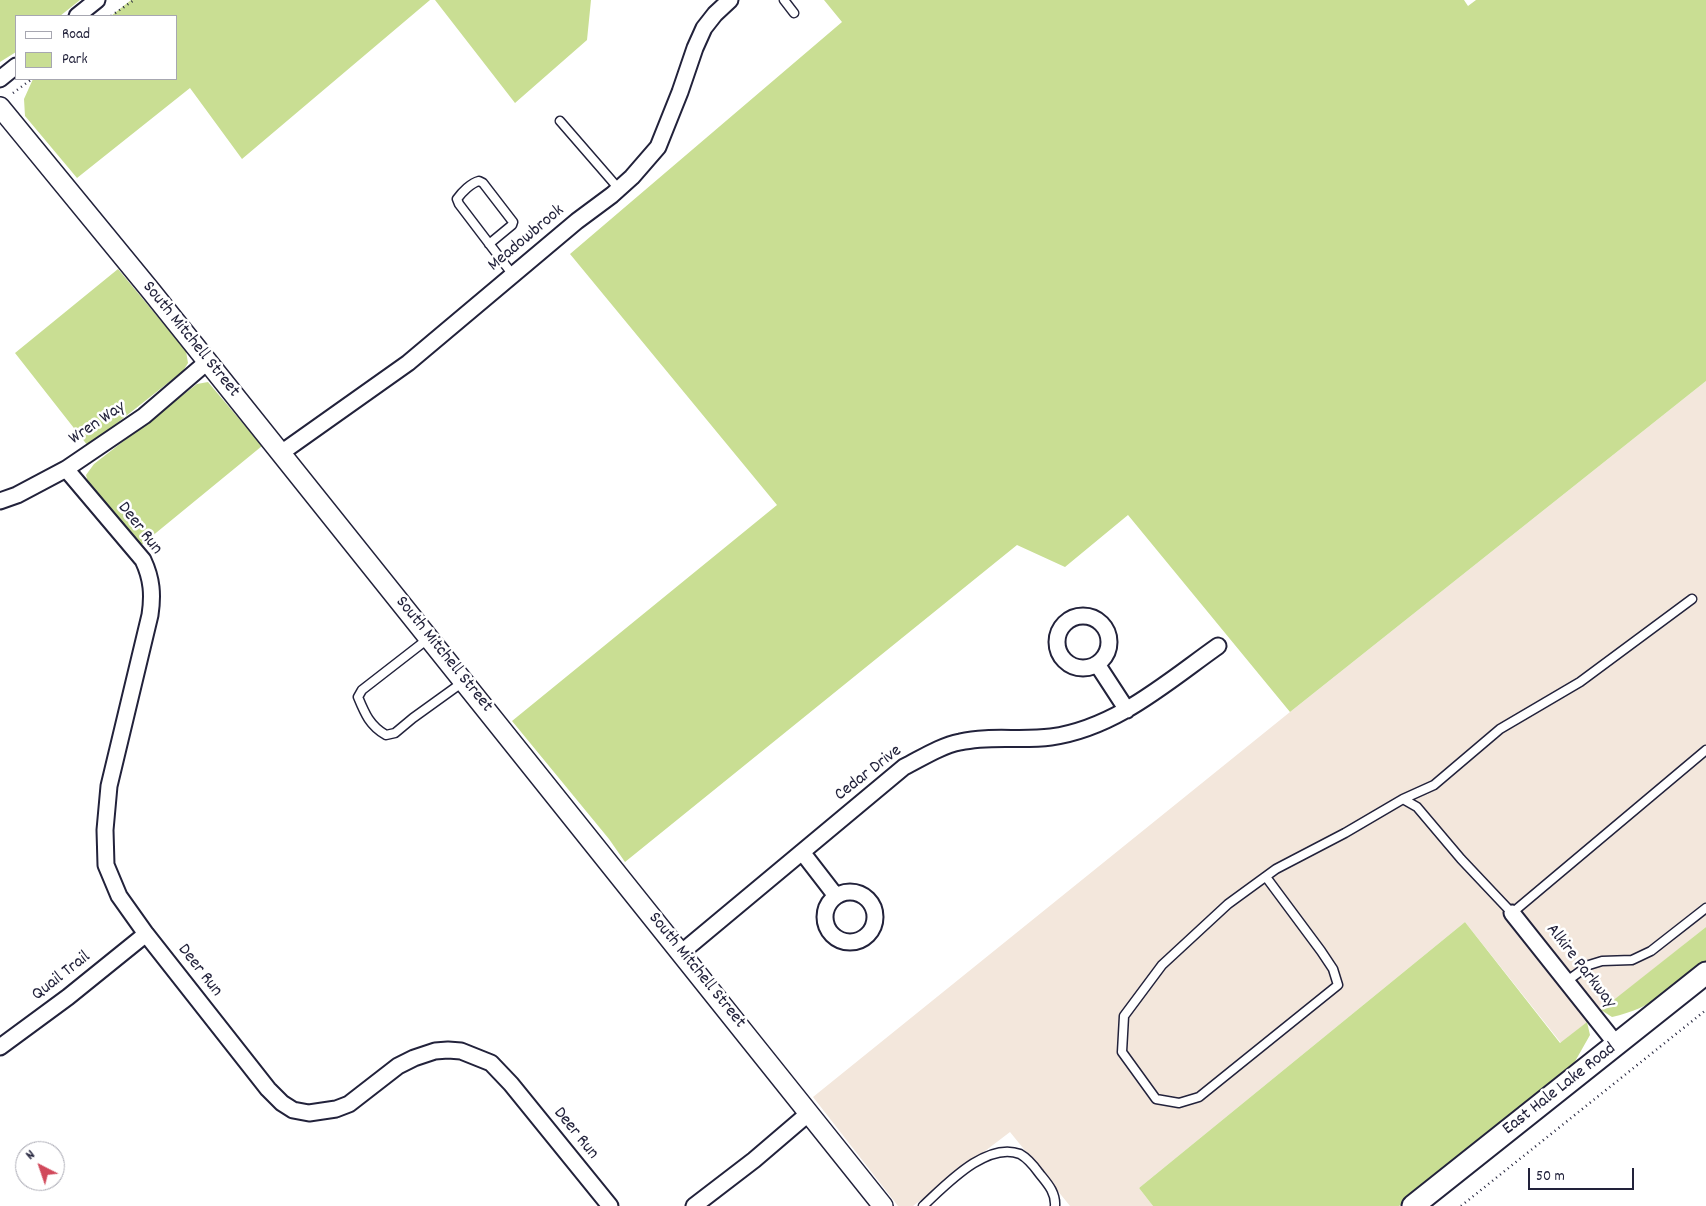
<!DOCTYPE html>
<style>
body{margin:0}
#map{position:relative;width:1706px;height:1206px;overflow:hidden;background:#fff;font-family:Dekko,sans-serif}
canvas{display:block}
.legend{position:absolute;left:15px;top:15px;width:162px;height:65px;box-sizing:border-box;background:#fff;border:1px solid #a7a7b1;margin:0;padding:6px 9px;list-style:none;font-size:15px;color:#22223b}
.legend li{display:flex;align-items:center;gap:10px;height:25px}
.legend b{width:25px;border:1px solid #a7a7b1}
.north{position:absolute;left:15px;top:1141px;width:50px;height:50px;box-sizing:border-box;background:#fff;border:1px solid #a7a7b1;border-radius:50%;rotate:319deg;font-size:14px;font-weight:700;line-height:20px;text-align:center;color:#22223b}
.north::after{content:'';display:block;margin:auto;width:18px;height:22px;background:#d1495b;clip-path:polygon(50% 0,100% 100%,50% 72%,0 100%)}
.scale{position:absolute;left:1528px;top:1168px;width:106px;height:22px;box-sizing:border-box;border:2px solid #22223b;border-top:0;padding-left:6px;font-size:15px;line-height:18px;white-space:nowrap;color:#22223b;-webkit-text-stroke:4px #fff;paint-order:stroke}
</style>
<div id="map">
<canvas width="1706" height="1206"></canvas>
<ul class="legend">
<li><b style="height:6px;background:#fff"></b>Road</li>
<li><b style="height:14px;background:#c9de93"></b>Park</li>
</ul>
<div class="north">N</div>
<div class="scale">50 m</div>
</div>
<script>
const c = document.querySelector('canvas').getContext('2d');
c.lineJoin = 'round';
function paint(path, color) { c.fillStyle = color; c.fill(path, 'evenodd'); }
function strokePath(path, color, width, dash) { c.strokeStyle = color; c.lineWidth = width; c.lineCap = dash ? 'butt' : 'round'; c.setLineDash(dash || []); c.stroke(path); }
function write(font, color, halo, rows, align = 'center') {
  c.font = font + ' Dekko,sans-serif'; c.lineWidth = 5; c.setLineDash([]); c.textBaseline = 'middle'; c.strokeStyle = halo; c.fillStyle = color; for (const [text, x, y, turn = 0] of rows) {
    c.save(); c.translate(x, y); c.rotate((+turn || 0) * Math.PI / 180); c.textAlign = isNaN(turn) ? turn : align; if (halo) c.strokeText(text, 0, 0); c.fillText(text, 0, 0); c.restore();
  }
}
paint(new Path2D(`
 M1706,381V927L1561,1043L1465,922L1139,1188L1153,1206H1070L1010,1132L913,1206H898L813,1097L1290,712Z`), '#f3e7dc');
paint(new Path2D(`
 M0,0H80L60,16H16V52L0,62Z
 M131,0H430L242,159L190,88L77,178L25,116L24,99L33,79H176V16H111Z
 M435,0H591L587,40L515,103Z
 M824,0H1464L1468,6L1476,0H1706V381L1290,712L1128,515L1065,567L1017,545L625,862L609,839L512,721L777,505L570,254L842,22Z
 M118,269L186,351L188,363L183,371L88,446L15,353Z
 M208,382L262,446L140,546L89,486L86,475L94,464L197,384Z
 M1465,922L1560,1043L1587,1022L1590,1035L1569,1072L1399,1206H1153L1139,1188Z
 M1706,927V962C1674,987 1653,1008 1612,1017L1601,1010Z`), '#c9de93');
const service = new Path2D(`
 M784,0L794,13
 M560,121L619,189
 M489,244L512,225L513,222L483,183L479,181C471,183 462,192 457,199L459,204L513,275
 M429,638L362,690L358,697C365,714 370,726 386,735L395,733L413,718L463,682
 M1403,799L1434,785L1500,729L1580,682L1692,599
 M1266,877L1321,951L1333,969L1338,985L1199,1097L1179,1103L1156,1099L1122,1052L1124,1016L1162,965L1228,904L1276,869L1345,833L1403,799L1417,807L1461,859L1512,913L1706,750
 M1567,981L1589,965L1602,961L1632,960L1651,951L1706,908
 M923,1206C945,1186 986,1141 1020,1154C1027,1158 1034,1166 1039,1173C1047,1183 1056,1192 1055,1206`);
const minor = new Path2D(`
 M77,16L97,0
 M0,79L16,66
 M281,453L408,363L577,221L612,195L632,177L658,147L680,92L695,48L704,28L715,14L730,0
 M66,469L143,560C152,579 153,595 150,615L109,786L105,830L106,865L119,896L146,934L268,1089L282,1103L293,1110L309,1113L336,1109L349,1104L398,1066L414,1058L435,1051L448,1050L461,1051L491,1063L511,1084L610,1206
 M0,501L17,495L66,469L144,416L207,362
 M1057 642a26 26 0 1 1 52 0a26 26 0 1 1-52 0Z
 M1097,664L1127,710
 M802,852L836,896
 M825 917a25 25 0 1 1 50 0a25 25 0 1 1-50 0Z
 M1512,913L1617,1045
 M682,952L904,767C922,758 940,746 960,742C990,735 1021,741 1051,737C1116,728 1167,682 1218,646
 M0,1047L68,997L146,934
 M694,1206L754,1160L809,1113`);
const tertiary = new Path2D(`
 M0,107L151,291L883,1206`);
const secondary = new Path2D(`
 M1413,1206L1706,973`);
strokePath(service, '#22223b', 11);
strokePath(minor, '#22223b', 19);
strokePath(tertiary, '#22223b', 22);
strokePath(secondary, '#22223b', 25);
strokePath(new Path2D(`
 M111,16L134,0
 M13,93L32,79
 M1461,1206L1706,1010`), '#22223b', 2.5, [1, 4]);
strokePath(service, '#fff', 8);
strokePath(minor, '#fff', 15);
strokePath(tertiary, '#fff', 19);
strokePath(secondary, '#fff', 21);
write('18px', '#22223b', '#fff', [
 ["Meadowbrook",527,239,-40],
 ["South Mitchell Street",190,340,51],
 ["Wren Way",98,424,-34],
 ["Deer Run",139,529,52],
 ["South Mitchell Street",443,655,51],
 ["Cedar Drive",869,774,-38],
 ["Alkire Parkway",1580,967,52],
 ["Deer Run",199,971,52],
 ["South Mitchell Street",696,971,51],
 ["Quail Trail",62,977,-38],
 ["East Hale Lake Road",1560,1090,-38],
 ["Deer Run",575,1134,51]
]);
</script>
